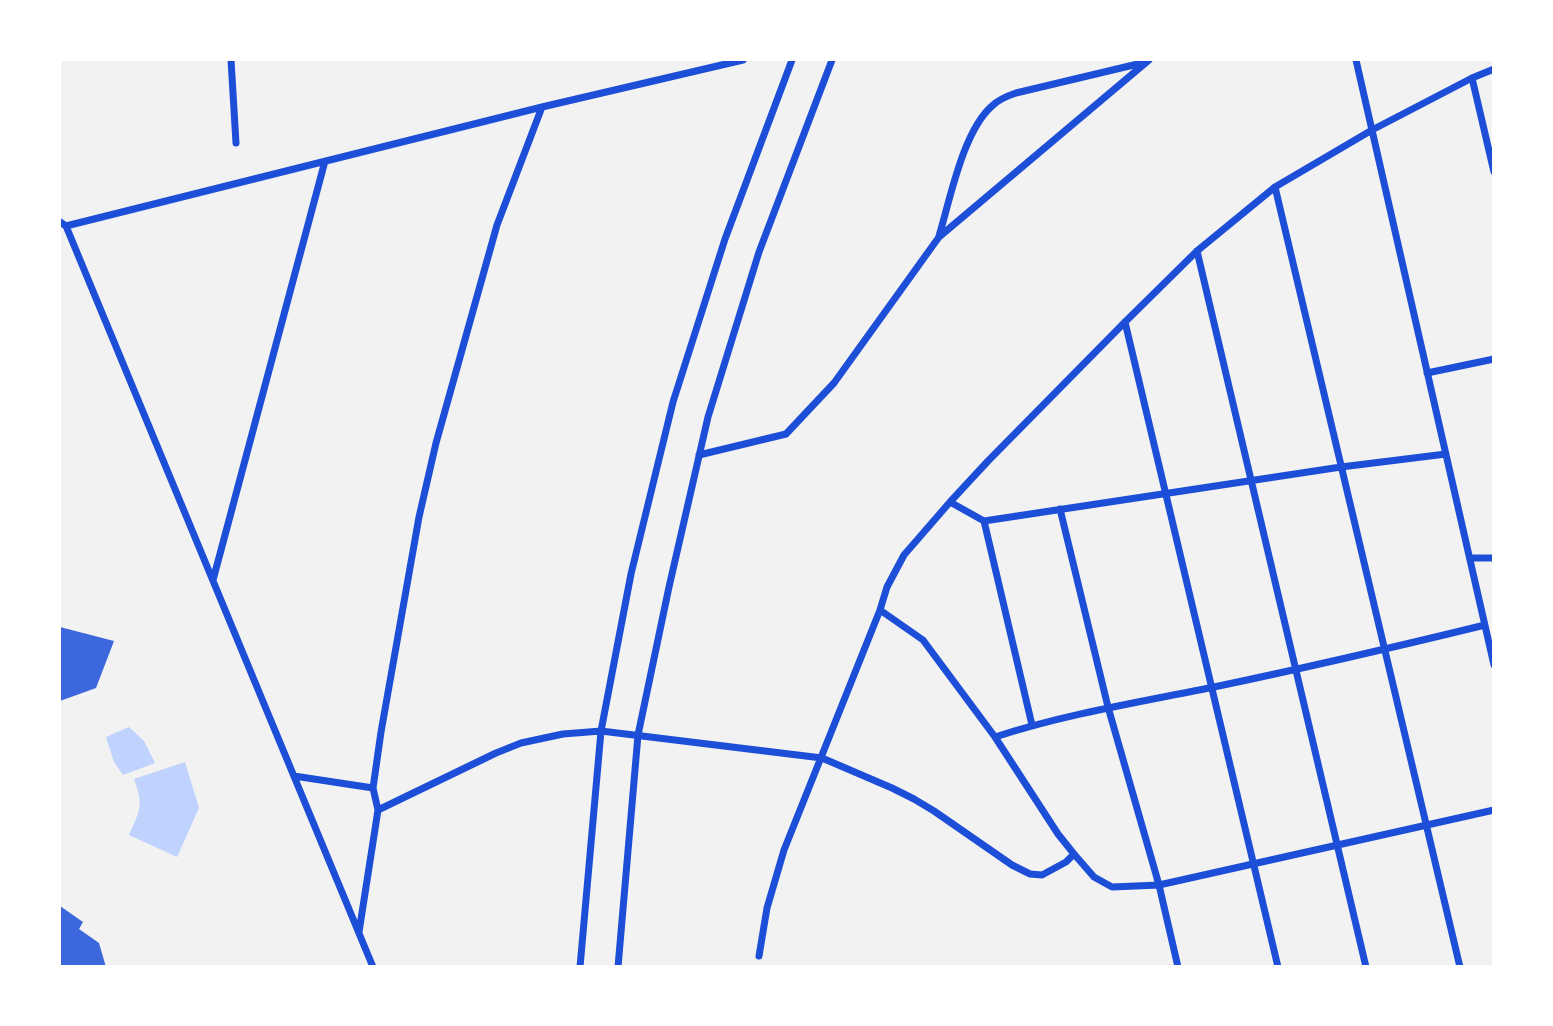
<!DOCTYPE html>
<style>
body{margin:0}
#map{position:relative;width:1553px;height:1026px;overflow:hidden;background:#f2f2f2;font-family:"Alegreya Sans",sans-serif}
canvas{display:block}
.frame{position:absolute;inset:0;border:61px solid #fff;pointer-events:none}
</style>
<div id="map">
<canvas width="1553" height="1026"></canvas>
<div class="frame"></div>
</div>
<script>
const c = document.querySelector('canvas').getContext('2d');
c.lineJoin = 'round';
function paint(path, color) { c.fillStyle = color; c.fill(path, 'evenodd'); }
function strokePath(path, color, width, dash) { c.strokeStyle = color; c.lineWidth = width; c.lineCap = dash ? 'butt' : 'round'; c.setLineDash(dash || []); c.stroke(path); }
paint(new Path2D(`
 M129,727L144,741L155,763L123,775L114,762L106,737Z
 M185,762L199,808L177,857L129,835C140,810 144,806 134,779Z`), '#bfd3fe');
paint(new Path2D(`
 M60,627L114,641L96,688L60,701Z
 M60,906L83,922L79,929L99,943L106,967H60Z`), '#3d67dc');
strokePath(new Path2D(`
 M231,60L236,143
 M1356,60L1494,665
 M1472,78L1494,172
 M1275,187L1460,967
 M60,222L66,226L373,967
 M66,226L542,107L743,60
 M939,236C950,200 963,131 992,106C999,99 1007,96 1016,93L1142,63
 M1197,251L1366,967
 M1125,322L1278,967
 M1427,373L1494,359
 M699,455L786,434L834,383L939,237L1149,60
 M950,502L984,521L1341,467L1446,454
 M1060,509L1108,707L1159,885L1178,967
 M984,521L1032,725
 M1470,558H1494
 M213,580L325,161
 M995,737C1066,714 1140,702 1214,687C1305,668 1395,647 1485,625
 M294,776L373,788
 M378,810L496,753L521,743L563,734L601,731L822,758L892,788L914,799L934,811L1012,865L1030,874L1042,875L1066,862L1074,854L1058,834L995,737L923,640L880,610
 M1074,854L1094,877L1112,887L1159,885L1494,810
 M359,932L378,810L373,788L381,732L419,517L436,443L497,225L542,107
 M759,956L767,908L784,850L880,610L887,587L904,555L950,502L988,461L1125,322L1197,251L1275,187L1372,130L1472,78L1494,69
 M580,967L601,731L631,574L673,402L725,239L792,60
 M618,967L638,735L669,587L708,417L759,252L832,60`), '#1d4ed8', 7);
</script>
